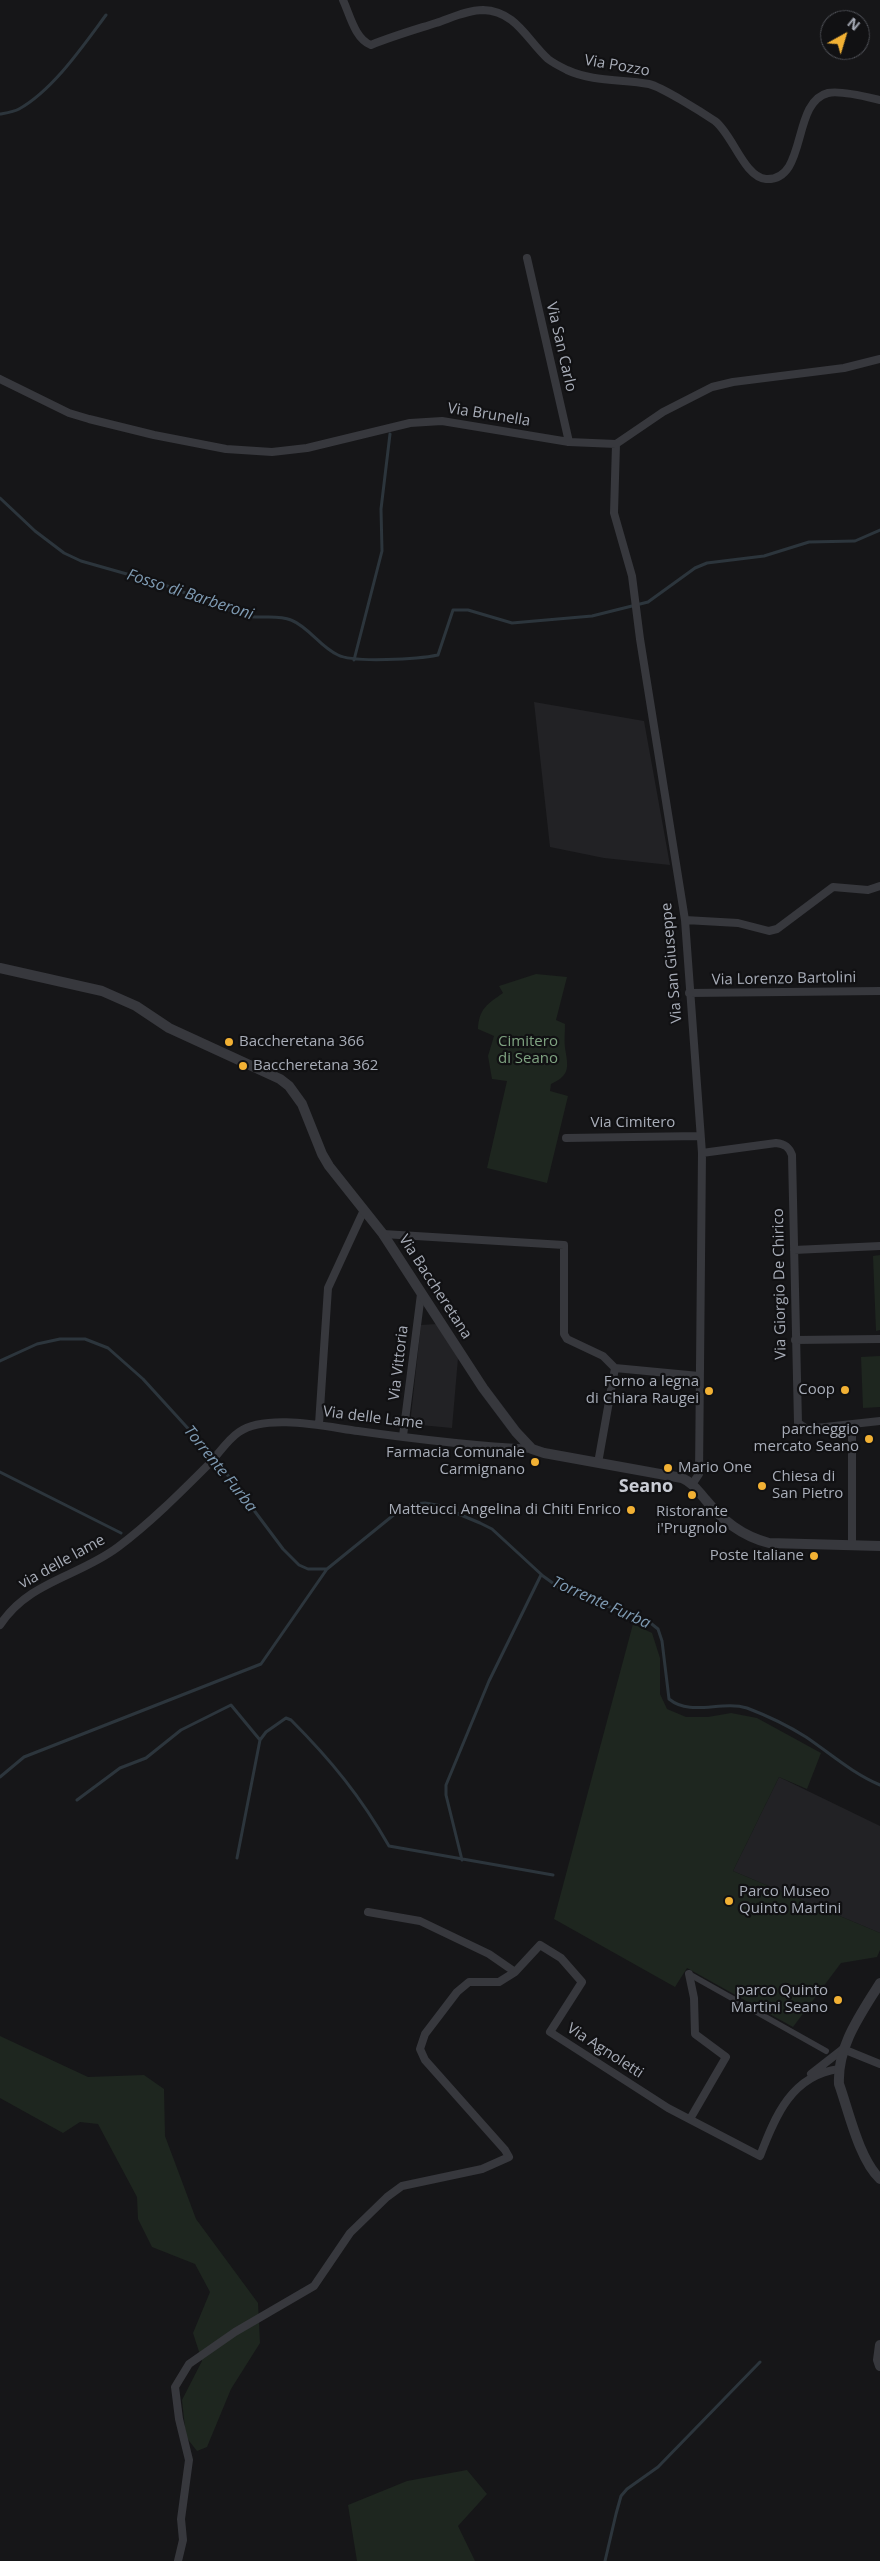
<!DOCTYPE html>
<style>
body{margin:0}
#map{position:relative;width:880px;height:2561px;overflow:hidden;background:#161618;font-family:"Open Sans",sans-serif}
canvas{display:block}
.north{position:absolute;left:820px;top:10px;width:50px;height:50px;box-sizing:border-box;background:#111113;border:1px solid #4d4f55;border-radius:50%;rotate:39deg;font-size:14px;font-weight:700;line-height:20px;text-align:center;color:#a8adb8}
.north::after{content:'';display:block;margin:auto;width:18px;height:22px;background:#f2b134;clip-path:polygon(50% 0,100% 100%,50% 72%,0 100%)}
</style>
<div id="map">
<canvas width="880" height="2561"></canvas>
<div class="north">N</div>
</div>
<script>
const c = document.querySelector('canvas').getContext('2d');
c.lineJoin = 'round';
function paint(path, color) { c.fillStyle = color; c.fill(path, 'evenodd'); }
function strokePath(path, color, width, dash) { c.strokeStyle = color; c.lineWidth = width; c.lineCap = dash ? 'butt' : 'round'; c.setLineDash(dash || []); c.stroke(path); }
function write(font, color, halo, rows, align = 'center') {
  c.font = font + ' "Open Sans",sans-serif'; c.lineWidth = 4.5; c.setLineDash([]); c.textBaseline = 'middle'; c.strokeStyle = halo; c.fillStyle = color; for (const [text, x, y, turn = 0] of rows) {
    c.save(); c.translate(x, y); c.rotate((+turn || 0) * Math.PI / 180); c.textAlign = isNaN(turn) ? turn : align; if (halo) c.strokeText(text, 0, 0); c.fillText(text, 0, 0); c.restore();
  }
}
paint(new Path2D(`
 M534,702L644,721L670,865L604,858L550,847Z
 M437,1324L458,1358L452,1428L410,1424L421,1325Z
 M779,1777L880,1826V1933L733,1871Z`), '#222225');
paint(new Path2D(`
 M536,974L567,977L556,1020L565,1024C565,1032 564,1041 565,1048C568,1066 571,1075 551,1084L550,1091L568,1096L547,1183L487,1168L507,1081L492,1079L488,1056L494,1036L478,1029C479,1009 487,1004 503,993L499,986Z
 M880,1255V1330L876,1331L873,1256Z
 M880,1356V1407L863,1408L861,1357Z
 M633,1624L652,1633L660,1658V1694L667,1709L686,1717H708L731,1713L757,1718L821,1753L807,1789L779,1777L733,1871L880,1933V1950L877,1957L841,1963L793,2027L687,1968L675,1987L554,1919Z
 M0,2036L88,2077L144,2075L164,2089L165,2136L196,2219L258,2303L260,2343L231,2389L207,2447L197,2451L186,2437L182,2400L202,2361L193,2333L210,2292L195,2264L152,2247L138,2219L137,2197L98,2124L80,2122L63,2133L0,2098Z
 M467,2470L487,2494L458,2526L475,2561H357L348,2505L407,2481Z`), '#1e261f');
strokePath(new Path2D(`
 M0,114C6,113 14,112 19,109C53,90 83,46 106,15
 M0,498L35,531L64,553L81,561L162,584L245,616C260,619 277,614 291,620C309,627 320,647 338,655C353,663 419,659 438,655L453,610H468L512,623L592,616L648,602L695,568L707,563L764,556L809,542L855,541L880,530
 M354,660L382,551L381,509L390,434
 M0,1361L37,1344L60,1339H85L108,1348L143,1379L214,1457L283,1549L299,1565L308,1569H327L401,1509L413,1504L425,1503L437,1505L480,1523L492,1529L543,1576L561,1589L648,1621L658,1629L662,1641L669,1699C691,1717 721,1700 747,1708C768,1716 787,1725 806,1737C831,1754 852,1773 880,1785
 M0,1472L121,1533
 M0,1777L24,1757L261,1664L327,1569
 M77,1800L120,1768L146,1758L181,1730L231,1705L260,1740
 M237,1858L260,1740L266,1732L286,1718L291,1720C331,1760 361,1797 389,1846L553,1875
 M462,1860L446,1795V1785L489,1681L541,1575
 M605,2561L616,2514L621,2496L627,2489L658,2467L760,2362`), '#2c353c', 3);
strokePath(new Path2D(`
 M689,1974L826,2051`), '#37383d', 6);
strokePath(new Path2D(`
 M343,0C350,15 355,39 371,45C393,36 414,30 436,23C451,18 467,10 483,10C516,11 527,40 548,59C553,63 561,67 567,70C593,82 622,79 649,84C662,87 703,113 715,121C733,135 744,177 766,179C808,181 791,102 828,93C841,90 867,97 880,100
 M527,258L569,442
 M0,379L69,413L89,419L154,435L226,449L272,452L307,448L410,423L442,421L569,442L616,444L663,412L712,387L733,382L844,368L880,359
 M616,444L614,513L632,576L640,639L685,920L702,1153L699,1474L693,1483
 M685,920L738,923L769,931L777,929L833,887L868,890L880,886
 M689,993L880,991
 M566,1138L700,1136
 M702,1153L776,1143C785,1144 789,1147 792,1155L798,1423L807,1429L880,1421
 M383,1234L564,1245V1334L567,1339L603,1356L615,1368L598,1463
 M794,1250L880,1246
 M795,1340L880,1339
 M615,1368L699,1376
 M319,1424L328,1288L364,1210
 M852,1425V1545
 M403,1436L421,1294
 M0,1625C29,1581 78,1577 118,1547C150,1523 180,1493 208,1465C218,1455 227,1440 239,1432C267,1413 327,1427 358,1431C415,1439 474,1446 532,1449
 M368,1912L420,1921L489,1954L515,1972L540,1945L561,1958L582,1982L550,2032L668,2108L760,2156C775,2116 792,2075 839,2069
 M689,1974L694,1998L695,2034L726,2057L690,2119
 M811,2074L843,2049L880,2064
 M178,2561L183,2540L181,2519L189,2460L179,2419L175,2387L189,2364L235,2332L314,2286L350,2233L387,2197L402,2186L482,2169L509,2157L505,2150L425,2060L420,2049L425,2034L457,1992L469,1982H499L515,1972`), '#37383d', 8);
strokePath(new Path2D(`
 M0,968L102,991L136,1006L169,1028L280,1079L289,1086L302,1104L322,1154L329,1166L383,1234L483,1388L516,1432L532,1449L544,1453L682,1478C693,1483 697,1490 705,1499C723,1521 742,1536 769,1543L880,1546
 M880,1983C861,2014 837,2046 839,2084C849,2112 859,2159 880,2179
 M880,2345L878,2360L880,2366`), '#37383d', 10);
for (const [x, y, r, color] of [
 [229,1042,5,"#f2b134"],
 [243,1066,5,"#f2b134"],
 [845,1390,5,"#f2b134"],
 [709,1391,5,"#f2b134"],
 [869,1439,5,"#f2b134"],
 [535,1462,5,"#f2b134"],
 [668,1468,5,"#f2b134"],
 [762,1486,5,"#f2b134"],
 [692,1495,5,"#f2b134"],
 [631,1510,5,"#f2b134"],
 [814,1556,5,"#f2b134"],
 [729,1901,5,"#f2b134"],
 [838,2000,5,"#f2b134"]
]) { const dot = new Path2D(); dot.arc(x, y, r, 0, 2 * Math.PI); c.fillStyle = color; c.fill(dot); strokePath(dot, '#111113', 2); }
write('15px', '#a8adb8', '#111113', [
 ["Via Pozzo",617,66,10],
 ["Via San Carlo",561,347,77],
 ["Via Brunella",489,415,9],
 ["Via San Giuseppe",672,963,-95],
 ["Via Lorenzo Bartolini",784,979,-1],
 ["Via Cimitero",633,1123],
 ["Via Giorgio De Chirico",780,1284,-91],
 ["Via Baccheretana",435,1287,57],
 ["Via Vittoria",399,1363,-83],
 ["Via delle Lame",373,1418,7],
 ["via delle lame",62,1562,-29],
 ["Via Agnoletti",605,2051,33]
]);
write('15px', '#a8adb8', '#111113', [
 ["Baccheretana 366",239,1042,"left"],
 ["Baccheretana 362",253,1066,"left"],
 ["Forno a legna",699,1382],
 ["di Chiara Raugei",699,1399],
 ["Coop",835,1390],
 ["parcheggio",859,1430],
 ["mercato Seano",859,1447],
 ["Farmacia Comunale",525,1453],
 ["Carmignano",525,1470],
 ["Mario One",678,1468,"left"],
 ["Chiesa di",772,1477,"left"],
 ["San Pietro",772,1494,"left"],
 ["Matteucci Angelina di Chiti Enrico",621,1510],
 ["Ristorante",692,1512,"center"],
 ["i'Prugnolo",692,1529,"center"],
 ["Poste Italiane",804,1556],
 ["Parco Museo",739,1892,"left"],
 ["Quinto Martini",739,1909,"left"],
 ["parco Quinto",828,1991],
 ["Martini Seano",828,2008]
], 'right');
write('15px', '#7fa381', '#111113', [
 ["Cimitero",528,1042],
 ["di Seano",528,1059]
]);
write('italic 16px', '#7f9bb3', '#111113', [
 ["Fosso di Barberoni",190,595,18],
 ["Torrente Furba",220,1469,51],
 ["Torrente Furba",601,1603,24]
]);
write('bold 18px', '#c9ccd4', '#111113', [
 ["Seano",646,1487]
]);
</script>
